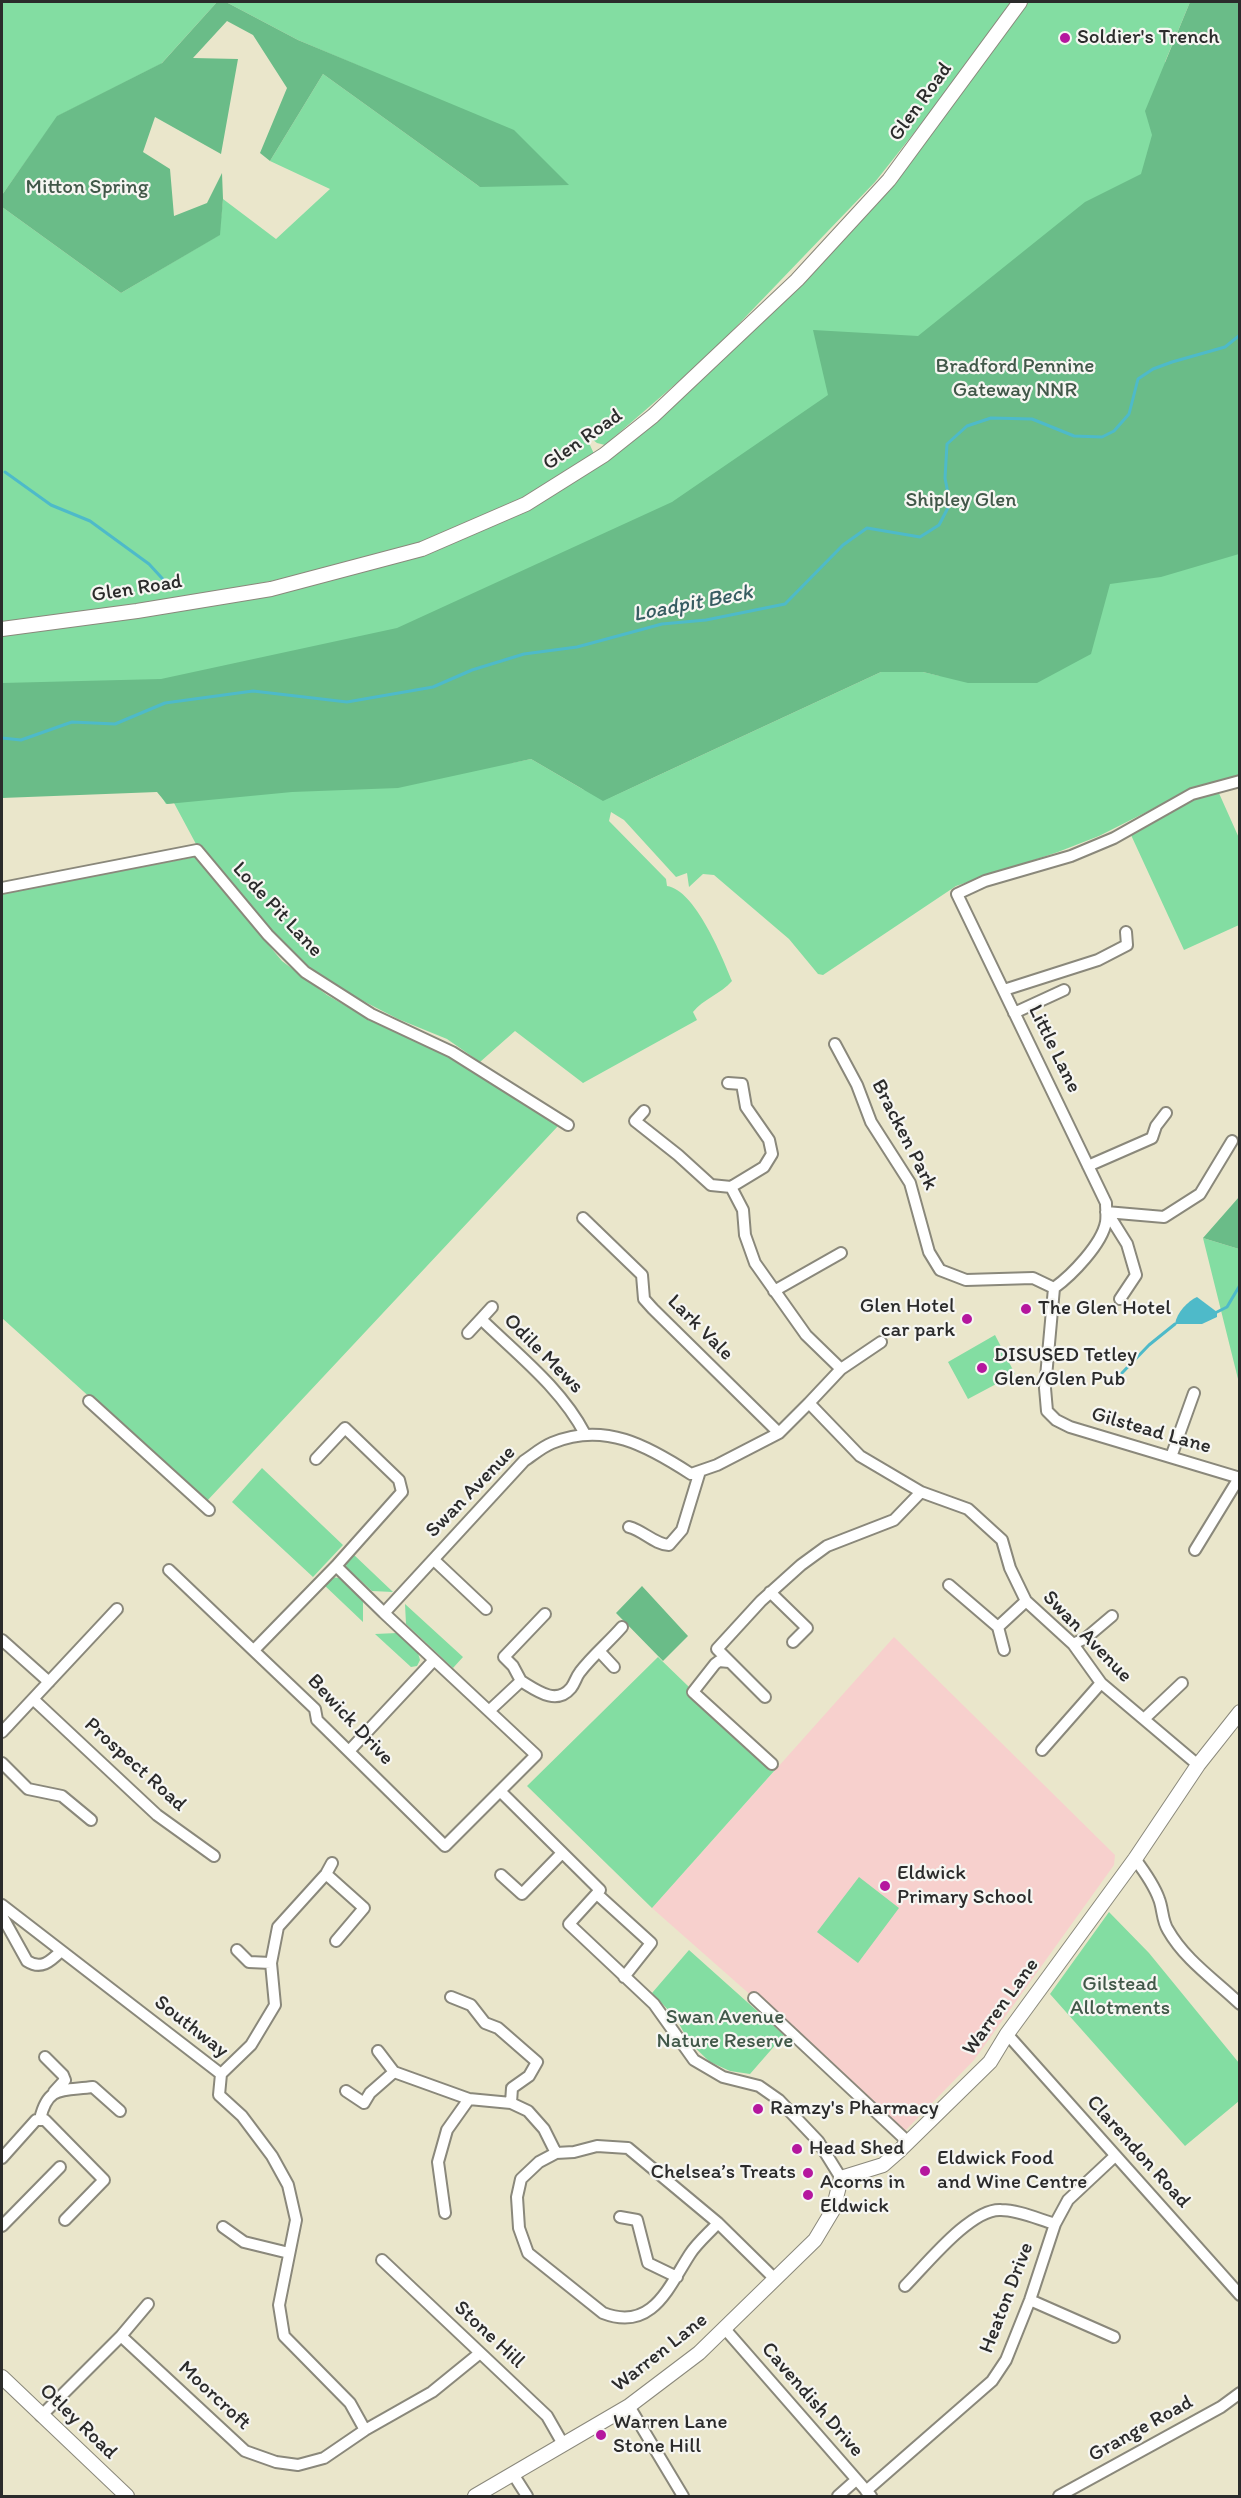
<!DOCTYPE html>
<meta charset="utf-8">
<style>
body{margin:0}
#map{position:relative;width:1241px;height:2498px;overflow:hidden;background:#eae6cb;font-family:Itim,sans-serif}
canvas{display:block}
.frame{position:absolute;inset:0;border:3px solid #2b2b2b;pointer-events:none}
</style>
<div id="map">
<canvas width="1241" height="2498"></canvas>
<div class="frame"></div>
</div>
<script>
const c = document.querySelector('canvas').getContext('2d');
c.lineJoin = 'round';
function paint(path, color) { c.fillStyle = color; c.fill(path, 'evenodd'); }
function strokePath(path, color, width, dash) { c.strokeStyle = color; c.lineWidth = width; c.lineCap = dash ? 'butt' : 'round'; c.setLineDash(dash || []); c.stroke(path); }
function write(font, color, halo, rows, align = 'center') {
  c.font = font + ' Itim,sans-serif'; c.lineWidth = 4.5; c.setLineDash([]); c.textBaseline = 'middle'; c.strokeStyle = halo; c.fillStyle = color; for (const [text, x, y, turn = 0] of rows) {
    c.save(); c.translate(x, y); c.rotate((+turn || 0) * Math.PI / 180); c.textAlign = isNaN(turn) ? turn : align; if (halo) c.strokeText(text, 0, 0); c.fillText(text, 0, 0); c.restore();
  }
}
paint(new Path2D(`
 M894,1637L1115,1855L1114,1865L974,2060L901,2135L754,1998L652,1908Z`), '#f7d0cd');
paint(new Path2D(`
 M2,2H217L161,64L58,116L2,195Z
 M226,2H1015L990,37L875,182L708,356L605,445L597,443L583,432L584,442L590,445L594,454C480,538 345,568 209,593C140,605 71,616 2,622V207L121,293L219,235L223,199L276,239L330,189L270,161L323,74L480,187L364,68L298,40Z
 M1028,2H1190L1165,62L1239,138V776L1192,789L1099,836L1058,852L956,886L823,975L818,974L789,939L714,875L703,874L689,887L687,873L676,877L624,820L611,812L609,821L666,879L667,886C695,890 722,956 732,981C721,994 703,999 693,1012L697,1020L583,1083L515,1031L480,1062L447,1039L398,1019L334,986L304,965L279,940L200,844H196L174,803L166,804L158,791L2,796V632L177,610L431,550L585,472L798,283L1004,34ZM909,656L940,676L923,672H881L603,801ZM547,741L584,790L531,759L511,763Z
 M1218,791L1239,838V925L1184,950L1131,835L1191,800Z
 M195,857L282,961L327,995L374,1022L446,1055L558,1126L206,1502L2,1318V894Z
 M1203,1238L1239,1249V1383Z
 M995,1335L1015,1374L968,1399L948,1362Z
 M262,1468L343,1545L313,1577L232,1502Z
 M352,1553L393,1592L372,1591L346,1567L347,1559Z
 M331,1577L339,1578L363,1601V1622L323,1584Z
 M405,1604L463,1657L453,1668L406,1624Z
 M397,1633L418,1653L420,1660L417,1666L411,1667L375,1634Z
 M658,1657L775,1770L652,1908L527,1786Z
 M859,1877L899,1908L858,1963L817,1932Z
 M1109,1912L1149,1953L1239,2063V2101L1185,2146L1050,1994Z
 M689,1950L784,2035L750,2074L730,2071L710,2062L689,2042L676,2018L652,1993Z`), '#83dda2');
paint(new Path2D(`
 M217,2H226L298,40L514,130L569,185L480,187L323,74L270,161L260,153L287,88L253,35L227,21L193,58L238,59L221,154L155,117L143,152L170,169L174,216L207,203L222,173L223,199L220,235L121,293L2,207V195L57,116L162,63Z
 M1190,2H1239V554L1161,577L1110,584L1091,654L1037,683H968L923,672H881L603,801L531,759L398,788L292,792L167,804L157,792L2,798V683L161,679L397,628L672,502L828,395L813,330L918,336L1085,202L1141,174L1152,135L1145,111Z
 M1239,1197V1249L1203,1238Z
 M642,1586L688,1636L663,1661L616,1613Z`), '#6abc88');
paint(new Path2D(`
 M1197,1297L1217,1312V1317L1202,1324H1175C1177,1312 1188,1301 1197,1297Z`), '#4ebac9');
strokePath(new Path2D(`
 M5,472L51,505L90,521L149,564L171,588
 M2,738L21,740L72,722L115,724L165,703L253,691L347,702L433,687L472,670L524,654L577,647L662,624L706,620L785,604L843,545L867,528L920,537L939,525L950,504L945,478L947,444L967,426L991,418L1032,419L1074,436L1102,437L1114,431L1129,414L1138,379L1153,369L1172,362L1225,347L1240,335
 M1217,1312L1227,1307L1240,1285
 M1121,1374L1149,1345L1175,1324`), '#4ebac9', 3);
const street = new Path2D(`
 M1240,781L1192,794L1114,838L1071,856L985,881L957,894L1106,1203C1106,1209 1107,1216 1106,1222C1102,1244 1072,1275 1054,1288L1045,1388L1047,1411L1056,1420L1070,1427L1240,1478
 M2,888L197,850L268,935L305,972L371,1014L452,1052L568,1125
 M1004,990L1098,960L1127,945L1126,932
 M1014,1013L1064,990
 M835,1044L857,1085L871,1122L910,1183L929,1252L940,1270L966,1280L1033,1278L1054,1288
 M728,1083L742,1084L746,1107L769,1140L772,1154L764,1167L731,1187
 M644,1111L635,1121L678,1155L711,1185L731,1187L743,1210L745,1235L755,1263L806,1335L841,1369L881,1342
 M1088,1166L1152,1138L1156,1126L1166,1113
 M1106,1212L1164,1217L1200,1194L1232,1141
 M1107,1212L1127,1244L1136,1275L1120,1299
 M583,1218L642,1275L644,1299L653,1309L779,1433
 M774,1291L841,1253
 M481,1319L492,1307
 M468,1333L481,1319C518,1355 561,1388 585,1434
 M89,1401L209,1510
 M809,1403L841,1369
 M1171,1457L1194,1393
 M629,1527C644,1531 654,1544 669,1545L682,1530L700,1471
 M1195,1550L1239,1478
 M434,1560L486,1609
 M336,1566L384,1613
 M169,1570L315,1709L317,1720L445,1846L536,1755L384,1613L524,1461C533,1455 542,1447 552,1443C604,1421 648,1446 691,1474L717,1465L779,1433L809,1403L860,1456L921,1492L968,1509L1002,1540L1010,1568L1026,1601L1073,1644L1101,1683L1198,1765
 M949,1585L998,1627L1004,1650
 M770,1592L807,1628L793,1642
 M998,1627L1026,1601
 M2,1640L49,1682
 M1073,1644L1086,1638L1112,1616
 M254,1650L336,1566L402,1492L399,1480L345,1428L316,1459
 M600,1652L614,1667
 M729,1662L719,1661L715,1664L693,1692L772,1764
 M521,1681L513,1666L504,1657L545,1614
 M765,1697L717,1649L761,1601L801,1565L827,1546L894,1520L921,1492
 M33,1699L157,1815L214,1856
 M490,1710L521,1681C536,1690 556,1706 571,1688C575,1683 576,1677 580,1672C592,1656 609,1642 622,1627
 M1144,1719L1182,1683
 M2,1732L117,1609
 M350,1750L434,1660
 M1042,1750L1101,1683
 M2,1763L28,1789L62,1796L91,1820
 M500,1791L600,1890L569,1924L654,2004L694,2060L723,2077L759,2086L779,2100L818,2141L841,2178
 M1135,1859C1144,1871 1154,1885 1159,1899C1163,1909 1162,1921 1168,1930C1185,1960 1215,1980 1240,2004
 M326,1874L364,1908L336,1941
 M501,1875L522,1894L562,1853
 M597,1894L651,1943L624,1977
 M2,1905L221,2074L219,2095L242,2116L272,2156L288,2185L296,2220L279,2305L284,2336L350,2403L365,2430
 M2,1916L27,1961C41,1970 50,1962 61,1951
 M237,1950L249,1962L271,1963
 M451,1997L471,2005L485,2023L498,2028L537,2062L529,2076L512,2088L511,2103
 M754,1998L908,2142
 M1007,2034L1240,2295
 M378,2051L394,2072
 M45,2057L63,2075L65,2080L54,2092
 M221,2074L251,2045L275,2005L271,1963L278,1927L326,1874L332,1863
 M346,2091L364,2103L370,2093L394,2072L469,2099L511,2103L528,2111L544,2129L556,2153
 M40,2119C48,2085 62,2091 93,2087L120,2111
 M2,2158L36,2120H45L104,2180L65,2220
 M445,2213L438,2162L447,2130L469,2099
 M620,2217L637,2220L648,2263L677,2277
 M718,2223C709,2233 697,2243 690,2254C668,2288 652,2332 603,2313L528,2253L519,2228L517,2197L521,2179L539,2162L556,2153L574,2152L597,2146L628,2148L718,2223L775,2279
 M2,2226L60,2167
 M223,2227L244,2242L289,2253
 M382,2260L547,2416L563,2444
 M905,2286C926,2265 971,2208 1001,2210C1018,2210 1038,2219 1055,2224
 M1030,2300L1114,2337
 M725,2329L871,2496
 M121,2336L148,2304
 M629,2406L683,2496
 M41,2416L121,2336L245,2451L276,2462L298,2465L324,2458L365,2430L432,2392L480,2353
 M513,2474L527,2496
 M866,2491L992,2381L1006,2360L1030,2300L1055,2224L1068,2200L1115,2156
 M838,2496L856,2480
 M1059,2496L1221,2407L1240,2393`);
const secondary = new Path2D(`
 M2,629L137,611L271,589L422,549L526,504L604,455L653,416L797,280L889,180L1020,2
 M2,2377L127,2496
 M475,2496L629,2406L699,2353L815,2240L833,2210L841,2178L883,2165L899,2151L990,2062L1007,2034L1135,1859L1198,1765L1240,1712`);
strokePath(street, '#8a887b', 14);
strokePath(secondary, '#8a887b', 16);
strokePath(street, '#fff', 10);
strokePath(secondary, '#fff', 14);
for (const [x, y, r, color] of [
 [1065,38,6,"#b5179e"],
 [1026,1309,6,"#b5179e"],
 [967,1319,6,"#b5179e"],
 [982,1368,6,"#b5179e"],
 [885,1886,6,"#b5179e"],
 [758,2109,6,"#b5179e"],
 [797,2149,6,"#b5179e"],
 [925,2171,6,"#b5179e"],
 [808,2173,6,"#b5179e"],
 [808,2195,6,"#b5179e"],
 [601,2435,6,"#b5179e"]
]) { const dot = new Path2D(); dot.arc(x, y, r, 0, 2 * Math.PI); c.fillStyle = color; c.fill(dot); strokePath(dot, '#f6f6f2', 2); }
write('21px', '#2b2b2b', '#f6f6f2', [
 ["Soldier's Trench",1077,38],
 ["Glen Hotel",955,1307,"right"],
 ["car park",955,1331,"right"],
 ["The Glen Hotel",1038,1309],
 ["DISUSED Tetley",994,1356],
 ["Glen/Glen Pub",994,1380],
 ["Eldwick",897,1874],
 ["Primary School",897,1898],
 ["Ramzy's Pharmacy",770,2109],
 ["Head Shed",809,2149],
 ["Eldwick Food",937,2159],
 ["and Wine Centre",937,2183],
 ["Chelsea’s Treats",796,2173,"right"],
 ["Acorns in",820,2183],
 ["Eldwick",820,2207],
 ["Warren Lane",613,2423],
 ["Stone Hill",613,2447]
], 'left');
write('21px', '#2b2b2b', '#f6f6f2', [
 ["Glen Road",921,102,-54],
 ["Glen Road",583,440,-35],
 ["Glen Road",137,589,-9],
 ["Lode Pit Lane",277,910,47],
 ["Little Lane",1054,1049,64],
 ["Bracken Park",904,1135,63],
 ["Lark Vale",700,1328,45],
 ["Odile Mews",543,1354,45],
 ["Gilstead Lane",1151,1431,16],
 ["Swan Avenue",471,1492,-46],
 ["Swan Avenue",1087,1637,46],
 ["Bewick Drive",350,1720,47],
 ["Prospect Road",135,1765,42],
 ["Warren Lane",1001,2007,-54],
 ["Southway",191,2027,38],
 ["Clarendon Road",1138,2152,48],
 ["Heaton Drive",1007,2298,-69],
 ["Stone Hill",489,2335,43],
 ["Warren Lane",660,2353,-38],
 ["Moorcroft",214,2396,43],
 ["Cavendish Drive",812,2400,49],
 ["Otley Road",78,2422,44],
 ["Grange Road",1141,2429,-29]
]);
write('21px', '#415849', '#f6f6f2', [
 ["Mitton Spring",87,188],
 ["Bradford Pennine",1015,367],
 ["Gateway NNR",1015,391],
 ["Shipley Glen",961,501],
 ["Gilstead",1120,1985],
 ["Allotments",1120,2009],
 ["Swan Avenue",725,2018],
 ["Nature Reserve",725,2042]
]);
write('italic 22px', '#375d62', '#f6f6f2', [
 ["Loadpit Beck",693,604,-11]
]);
</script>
